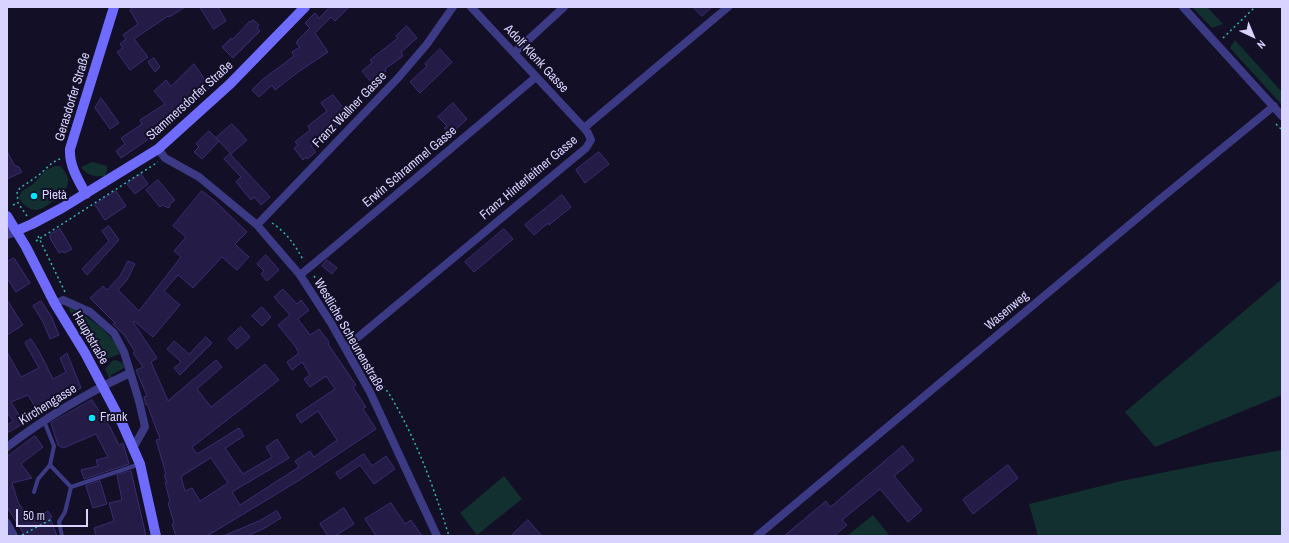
<!DOCTYPE html>
<meta charset="utf-8">
<style>
body{margin:0}
#map{position:relative;width:1289px;height:543px;overflow:hidden;background:#130f26;font-family:"Archivo Narrow",sans-serif}
canvas{display:block}
.frame{position:absolute;inset:0;border:8px solid #d9d4ff;pointer-events:none}
.north{position:absolute;left:1233px;top:16px;width:40px;height:40px;-webkit-text-stroke:3px #130f26;paint-order:stroke;rotate:136deg;font-size:11px;font-weight:700;line-height:16px;text-align:center;color:#d9d4ff}
.north::after{content:'';display:block;margin:auto;width:14px;height:18px;background:#d9d4ff;clip-path:polygon(50% 0,100% 100%,50% 72%,0 100%)}
.scale{position:absolute;left:16px;top:509px;width:72px;height:18px;box-sizing:border-box;border:2px solid #d9d4ff;border-top:0;padding-left:5px;font-size:12px;line-height:14px;white-space:nowrap;color:#d9d4ff;-webkit-text-stroke:3px #130f26;paint-order:stroke}
</style>
<div id="map">
<canvas width="1289" height="543"></canvas>
<div class="frame"></div>
<div class="north">N</div>
<div class="scale">50 m</div>
</div>
<script>
const c = document.querySelector('canvas').getContext('2d');
c.lineJoin = 'round';
function paint(path, color) { c.fillStyle = color; c.fill(path, 'evenodd'); }
function strokePath(path, color, width, dash) { c.strokeStyle = color; c.lineWidth = width; c.lineCap = dash ? 'butt' : 'round'; c.setLineDash(dash || []); c.stroke(path); }
function write(font, color, halo, rows, align = 'center') {
  c.font = font + ' "Archivo Narrow",sans-serif'; c.lineWidth = 4; c.setLineDash([]); c.textBaseline = 'middle'; c.strokeStyle = halo; c.fillStyle = color; for (const [text, x, y, turn = 0] of rows) {
    c.save(); c.translate(x, y); c.rotate((+turn || 0) * Math.PI / 180); c.textAlign = isNaN(turn) ? turn : align; if (halo) c.strokeText(text, 0, 0); c.fillText(text, 0, 0); c.restore();
  }
}
paint(new Path2D(`
 M1192,7H1207L1223,24L1212,28Z
 M1235,40L1282,92V105L1230,48Z
 M92,162L107,166V171L105,176C95,177 87,176 81,167Z
 M55,166H60C75,180 67,192 53,201C48,205 43,209 36,210C29,210 22,204 19,198L21,192L33,184L46,170Z
 M1282,279V395L1155,447L1125,412Z
 M68,308C76,307 81,313 87,317C101,327 115,337 120,354L109,358L103,365Z
 M116,360L123,363L124,368L111,375L114,383L112,384L105,369L112,361Z
 M1282,450V536H1038L1029,504L1121,481L1210,463Z
 M504,476L522,499L477,535L460,513Z
 M873,515L890,536H847Z`), '#12302f');
const building = new Path2D(`
 M134,7H185L169,17L168,16L134,39L148,57L130,70L117,52L123,48L120,44L126,39L123,35L138,24L130,10Z
 M200,7H218L226,21L214,29Z
 M330,7H349L335,21L331,17L315,33L328,52L298,72L275,90L272,85L259,97L252,90L262,80L294,56L292,52L300,47L296,43L298,42L297,41L310,28L305,23L315,13L319,18Z
 M693,7H712L702,16Z
 M253,20L259,25L257,28L260,31L233,58L222,47L231,38L233,39L250,21L251,22Z
 M407,26L417,38L401,52L403,56L385,69L386,71L371,82L362,71L372,63L370,60L398,38L396,36Z
 M440,49L452,62L420,93L410,82L427,66L425,64Z
 M154,58L160,67L155,72L148,62Z
 M194,64L210,87L192,105L167,123L169,125L121,158L116,151L125,144L121,138L142,124L140,120L165,104L154,91L166,80L171,86Z
 M333,95L349,115L336,128L335,127L311,146L316,152L307,159L306,157L303,160L294,148L298,145L295,142L310,130L308,126L327,111L321,103Z
 M101,98L119,123L110,129L95,108Z
 M453,103L467,119L450,135L444,128L447,126L438,117Z
 M232,124L247,140L231,154L216,138Z
 M209,131L219,141L202,159L194,152L199,147L196,144Z
 M7,151L14,165L19,167L22,172L7,179Z
 M599,152L609,164L585,183L576,170Z
 M230,154L270,197L261,205L254,197L251,200L236,182L241,177L224,159Z
 M141,174L148,184L135,194L127,184Z
 M158,180L175,200L170,204L169,208L162,205L160,207L146,190Z
 M116,191L126,206L105,220L95,205Z
 M202,191L215,201L247,232L235,244L249,257L237,270L222,257L193,288L178,275L164,291L180,305L153,337L134,321L133,322L157,358L151,362L168,401L216,360L222,367L197,389L211,407L265,364L279,380L192,447L197,454L239,428L244,436L225,448L243,474L272,457L266,447L277,439L289,458L232,492L240,505L299,467L295,461L310,451L314,457L337,440L318,411L301,423L296,415L335,389L326,376L310,387L304,379L310,375L302,362L292,370L287,362L299,353L295,346L278,325L290,315L274,297L283,289L297,304L301,300L309,310L298,319L310,335L319,329L329,342L328,344L356,385L353,387L366,407L363,409L376,429L298,481L207,536H176L172,524L174,523L168,503L170,502L165,482H167L164,475L166,474L156,440L160,439L153,420L147,404L146,405L144,397L147,396L136,370L143,367L133,353L135,352L125,336L113,324L115,323L90,298L103,286L107,290L120,276L128,261L135,264L127,280L118,290L139,311L181,257L174,251L186,237L173,226ZM211,458L228,483L200,501L192,488L185,491L181,477Z
 M562,195L571,207L549,225L548,223L534,235L525,225Z
 M109,226L119,240L87,275L82,269L109,241L102,231Z
 M60,229L72,249L64,253L63,251L59,253L50,238V235Z
 M504,229L513,239L474,272L465,262Z
 M266,255L279,270L267,281L261,274L264,271L257,264Z
 M14,258L30,283L16,292L7,278V262Z
 M327,260L337,268L332,274L322,266Z
 M7,300L23,325L7,335Z
 M41,301L51,316L59,335L50,339L43,322L33,306Z
 M262,307L271,317L262,326L252,316Z
 M241,327L250,337L237,349L228,339Z
 M206,337L212,343L180,375L174,368L181,362L167,349L174,341L189,354Z
 M31,339L40,353L53,379L66,372L60,358L67,353L81,388L63,397L39,413L28,395L11,402L24,423L7,433V425L13,421L7,412V352L21,377L39,368L25,343Z
 M92,400L110,427L119,445L123,443L129,464L84,479L81,470L98,466L96,460L108,457L96,434L63,448L58,445L51,423Z
 M35,436L43,447L21,464L32,478L12,483L18,502L30,521L48,511L52,517L50,518L57,536H25L7,507V457Z
 M903,446L914,460L894,476L922,510L908,522L880,489L842,520L847,525L834,536H784L826,501L830,507Z
 M364,454L372,466L386,456L395,469L374,484L360,465L340,479L336,473Z
 M1008,465L1018,478L973,514L963,500Z
 M131,471L146,536H96L94,528L114,521L109,503L122,500L117,475Z
 M100,481L107,504L93,508L86,486Z
 M391,503L405,524L411,520L422,536H376L365,519Z
 M344,508L354,524L335,536H328L320,524Z
 M277,511L281,518L263,529L247,536H223L259,521Z
 M528,520L542,536H511Z`);
paint(building, '#241b47');
strokePath(building, '#3b2d73', 1);
strokePath(new Path2D(`
 M1223,38L1255,7
 M1276,124L1282,130
 M13,205L18,203
 M27,216L18,203L17,191C23,185 30,182 36,177C45,171 49,163 60,159
 M272,223C288,234 294,244 304,261
 M38,236L65,292
 M36,241L158,162
 M314,276L350,334
 M358,349C367,366 381,381 391,397C417,441 434,488 449,536
 M22,535L52,519`), '#2fb8b0', 1.5, [2, 3]);
strokePath(new Path2D(`
 M44,421L54,446L50,465L71,487L65,512L59,522L62,536
 M71,487L140,464
 M34,492L38,479L50,465`), '#3d3a85', 4);
strokePath(new Path2D(`
 M471,7L584,128
 M1183,7L1282,116
 M514,53L564,7
 M158,149L165,158L199,177L257,225L300,275L331,323L370,392L437,536
 M257,225L398,78L427,44L453,7
 M300,275L328,252L536,77
 M55,304L63,300L90,312L114,333L124,352L139,401L145,427L133,448
 M345,348L586,148L591,140L588,133L584,128L728,7
 M7,447C45,418 87,393 130,373
 M7,523L14,536
 M757,536L1159,200L1274,106`), '#3d3a85', 8);
strokePath(new Path2D(`
 M7,234L16,231`), '#3d3a85', 10);
strokePath(new Path2D(`
 M86,194C78,180 69,165 70,149L114,7
 M7,216L26,247L55,304L85,353L122,423L140,464L156,536
 M16,231L32,224L62,208L158,149L230,84L305,7`), '#6f6bff', 10);
for (const [x, y, r, color] of [
 [34,196,4,"#00e5ff"],
 [92,418,4,"#00e5ff"]
]) { const dot = new Path2D(); dot.arc(x, y, r, 0, 2 * Math.PI); c.fillStyle = color; c.fill(dot); strokePath(dot, '#130f26', 1.5); }
write('13px', '#d9d4ff', '#130f26', [
 ["Adolf Klenk Gasse",536,59,47],
 ["Gerasdorfer Straße",73,97,-73],
 ["Stammersdorfer Straße",190,101,-42],
 ["Franz Wallner Gasse",350,110,-46],
 ["Erwin Schrammel Gasse",410,167,-40],
 ["Franz Hinterleitner Gasse",529,178,-40],
 ["Wasenweg",1007,311,-40],
 ["Westliche Scheunenstraße",349,335,60],
 ["Hauptstraße",90,338,60],
 ["Kirchengasse",48,405,-32]
]);
write('13px', '#d9d4ff', '#130f26', [
 ["Pietà",42,196],
 ["Frank",100,418]
], 'left');
</script>
